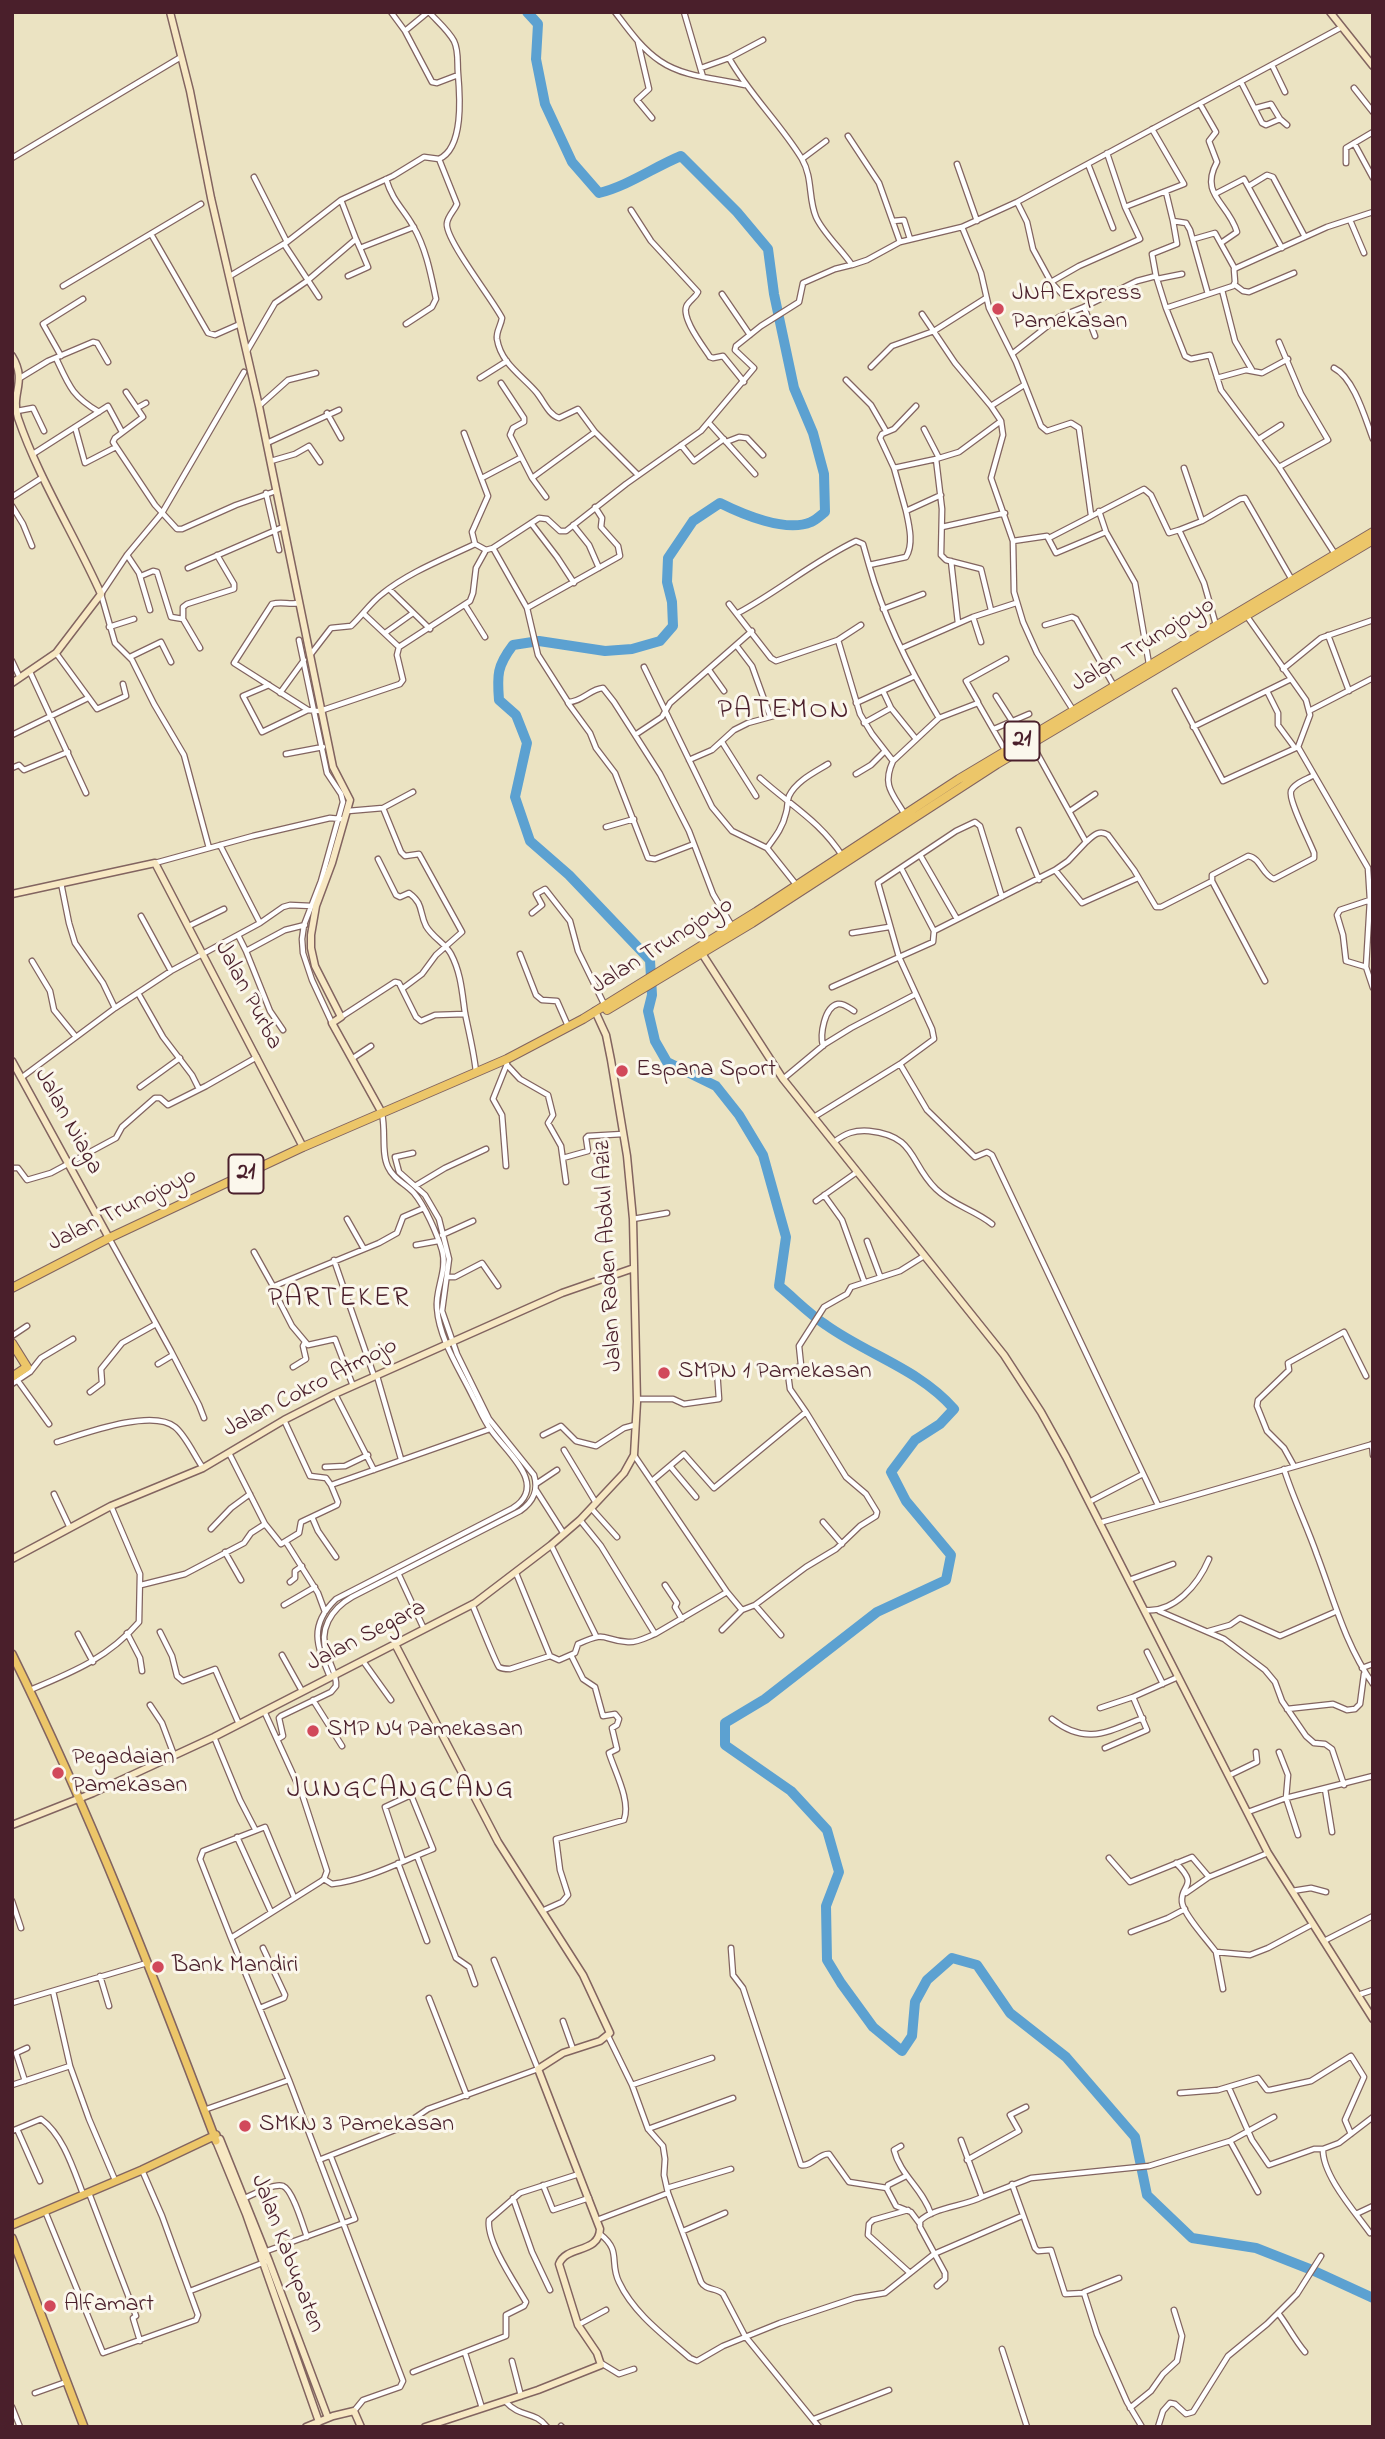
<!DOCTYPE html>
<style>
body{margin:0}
#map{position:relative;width:1385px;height:2439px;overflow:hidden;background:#ebe3c2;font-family:"Indie Flower",sans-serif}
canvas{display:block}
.frame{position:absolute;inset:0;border:14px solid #4a1f2b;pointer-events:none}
</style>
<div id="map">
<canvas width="1385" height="2439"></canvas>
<div class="frame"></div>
</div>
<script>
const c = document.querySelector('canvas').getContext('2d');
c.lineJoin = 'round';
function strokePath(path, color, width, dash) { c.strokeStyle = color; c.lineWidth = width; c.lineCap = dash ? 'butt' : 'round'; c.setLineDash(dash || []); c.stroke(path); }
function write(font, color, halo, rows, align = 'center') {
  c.font = font + ' "Indie Flower",sans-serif'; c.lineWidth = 6; c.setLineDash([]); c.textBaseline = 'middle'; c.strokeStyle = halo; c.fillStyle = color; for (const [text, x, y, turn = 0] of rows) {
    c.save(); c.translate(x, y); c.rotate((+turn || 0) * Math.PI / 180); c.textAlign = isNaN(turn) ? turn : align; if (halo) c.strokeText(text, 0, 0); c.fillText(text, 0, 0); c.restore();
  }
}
strokePath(new Path2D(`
 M527,12L538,24L536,59L545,104L572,162L599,193C628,186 654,167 681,156L737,212L768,249L774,294L794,388L813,433L824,474L825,512C821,515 816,520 811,522C786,533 742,514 720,503L693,521L668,558L667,582L672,602L673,626L660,641L632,649L605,651L539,641L513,645C497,666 497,675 499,700L516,715L527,743L515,797L530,841L569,875L650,960L652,995L648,1011L655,1041L667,1062L716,1086L739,1115L763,1155L786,1237L779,1286C795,1299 809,1314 826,1325C868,1355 919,1369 954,1409L940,1424L915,1440L891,1472L906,1501L951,1555L946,1580L877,1612L765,1699L725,1723V1745L791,1791L827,1830L839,1872L826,1906L827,1960L841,1983L873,2027L902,2051L912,2036L915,2002L927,1980L952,1958L977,1965L1010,2013L1066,2057L1135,2137L1147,2195L1192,2238L1256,2248L1312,2270L1373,2298`), '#5ca1d1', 10);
const street = new Path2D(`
 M391,12L405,31L432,82L437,83L458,75
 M615,12C628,29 641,48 660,61C685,78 717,78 745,85
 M684,12L703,77
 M405,31L428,12
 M638,42L649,89L637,100L652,118
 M729,58C749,94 780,123 802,159C813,178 808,198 816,217C823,233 842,250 852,265L867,260L900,242L962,227L1017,202L1342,27
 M1272,65L1285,92
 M701,68L729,58L763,40
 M1241,82L1262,123L1266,125L1280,119
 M1354,88L1373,112
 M1200,104L1216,132L1209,141L1217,162C1199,195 1228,202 1237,232L1221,243
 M1256,108L1271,104L1280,119L1287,125
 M848,136L879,183L900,242
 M1354,143L1373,178
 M12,158L181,57
 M439,159L457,204C454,211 448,216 447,223C444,238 493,300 502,318C501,326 496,331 497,339C501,364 523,376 537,393C544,402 549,415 559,418L578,409L595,432
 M802,159L826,141
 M1346,163V148L1373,132
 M957,164L977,221
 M1088,164L1113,228
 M254,177L287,242
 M386,179C393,202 403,208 413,226C426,248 431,275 436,299L432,307L406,324
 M1249,186L1267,175L1273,177L1305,237
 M1166,192L1173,221L1186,223L1190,230L1208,294
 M1215,194L1244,179L1282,248
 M341,200L356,239
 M1017,202L1027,222L1033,249L1051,282L1062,294
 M1125,207L1184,184L1152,129
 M631,210L651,241L698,292C695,298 691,299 687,305C680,317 703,346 710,357L713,358L723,356L744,382
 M1350,220L1364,253
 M893,221L904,220L910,239
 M962,227L981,273L989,308L1016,362L1041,426L1047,431L1071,423L1079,428L1091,515
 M151,234L208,333L215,335L240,324
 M1194,239L1215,233L1235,269
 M284,244L319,297
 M230,276L287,242L341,200L393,176L424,157L439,159C464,148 460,96 458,73C457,63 459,51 454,41C448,30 437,21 429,12
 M348,276L368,267L360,248
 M1156,276L1152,254L1177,244L1173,221
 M1157,279L1182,274
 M1051,282L1079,266L1140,239L1125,207L1107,153
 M1235,285L1243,291L1249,292L1294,273
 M63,286L201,204
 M1222,290L1235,341L1252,370
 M722,294L750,335
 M1166,308L1185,356L1191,359L1210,355L1221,390L1279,467L1335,554
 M922,314L955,363L991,406L1001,421L1003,435L991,478L1013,541L1014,592L1023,622L1037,653L1073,710
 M1095,336L1084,307L1137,281L1156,276L1166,308L1233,286L1235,282L1234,269L1327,227L1373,212
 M1279,342L1301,394L1328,440L1279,467
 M247,351L275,303L307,281L356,239L360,248L414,227
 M1012,354L1059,317L1084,307
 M61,356L43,324L83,299
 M56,358C69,386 72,396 99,412
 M871,367L892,346L934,331L986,298
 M1334,368C1354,378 1365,418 1373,439
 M20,378L48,361L93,342L97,343L108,362
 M480,378L507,361
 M1217,378L1246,370L1262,373L1288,359
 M846,380L871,405L886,431
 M501,383L524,418V422L513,428L510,435L532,478L595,432L638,475
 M126,392L143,417L115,438L113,442L155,505L177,529H182L236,505L276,491
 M259,406L288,380L316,373
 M916,406L894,429L882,434L880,438L894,468L906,511L941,495
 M991,406L1024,385
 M137,408L146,403
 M17,411L33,408L44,431
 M327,413L341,438
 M709,423L755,474
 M75,427L85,463L116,447
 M924,429L939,458
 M464,433L488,496L472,532L475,544
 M1259,439L1281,425
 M726,442L739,437L747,438L763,455
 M267,443L339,410
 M681,445L694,461L724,439
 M33,454L108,406L122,432
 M271,461L295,454L309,446L320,462
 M894,468L936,459
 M1184,468L1202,521L1240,499L1245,498L1292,580
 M482,478L520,458
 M532,478L546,497
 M266,493L279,550
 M12,497L43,477
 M12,506L23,524L32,546
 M1099,511L1106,532L1135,583L1149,664
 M1202,521L1179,530L1204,583L1216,625
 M531,523L557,557L574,583
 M573,525L589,545L599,568
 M942,527L1005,513
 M1049,538L1144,489L1151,495L1169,533L1179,530
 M1013,541L1047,536L1056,553L1106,532
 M493,548L527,608L620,556L618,546L601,527L602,518L595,507
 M127,555L139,573L150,610
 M951,561L958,623
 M869,565C884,619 910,670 939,718
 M188,568L283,527
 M141,576L153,571L157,572L171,617L183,619
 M389,589L430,629
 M299,603C289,605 282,601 272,604L234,663L308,710L320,711L400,684L403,680L397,655L399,647
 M729,604L771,658L776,661L838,640L861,625
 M465,605L485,637
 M527,608L538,655L568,702C582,702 590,689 603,688L614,702L660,774L689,831L713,894L732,926
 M883,609L923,594
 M991,610L981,569L946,560L941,555L942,509L936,459L959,452L1001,421
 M738,613C779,591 814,561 856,541L863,544L869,565L906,557C914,544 909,525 906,511
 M364,614L399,647
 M1246,615L1306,700L1310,715L1298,747L1368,868L1370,900L1366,967L1373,988
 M973,617L981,642
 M1045,625L1072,617L1076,619L1114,686
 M109,627L134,619
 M385,633L413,613
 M1328,635L1349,691
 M299,640L327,773L341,794L343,802L321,881L304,925L302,939L303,953L312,980L332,1023
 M838,640L860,714L872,734L893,761
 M736,645L752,666L770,716
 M399,647L470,601L473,593L476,568L486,550
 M200,648L183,619V607L187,604L234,589V584L217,555
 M902,648L973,617L1016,603
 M56,653L97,709L126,696L123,684
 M311,654L331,628L351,626C362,616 370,603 382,594C409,572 444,559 475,544L486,550L493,548L539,518L547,519L560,531H566L626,484L701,431L754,368L735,350L736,346L761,326L799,302L803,283L835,269L851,265
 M130,657L161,642L171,662
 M12,661L20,678
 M644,667L712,807L732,831L767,848L798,887
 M1283,669L1321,638L1373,620
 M709,670L724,691
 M30,672L86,793
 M269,685L243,696L262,732L308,710
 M883,691L891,708L916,739
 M1175,691L1223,781L1298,747
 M1267,691L1278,713V725L1295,748
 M280,693L304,660
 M996,696L1012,721
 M978,702L966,681L1006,659
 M568,703L590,733L596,748L615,773L648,858L655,859L694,844
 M856,703L915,676
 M1309,711L1373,678
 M864,723L891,708
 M1193,727L1291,679
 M994,729L1029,714
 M12,735L88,698
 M635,735L662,717L670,703L752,631
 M722,742L756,796
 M286,754L323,747
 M689,760L712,750L734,730L748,723L788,712
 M12,768L19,765L24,770L68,752
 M856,774L871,765L885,751
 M760,778C791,806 820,821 843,857
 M348,811L383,808L413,792
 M1070,811L1095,794
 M904,813C892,793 882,785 893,761L939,718L978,703L1005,750
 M606,827L634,819
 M1019,830L1039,880
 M1086,842C1093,836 1099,829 1108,835L1134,870L1156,907H1161L1212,881L1265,981
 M220,845L260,923
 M209,848L184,755L154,704L132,660L115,643L101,594L127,555L162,513L244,372
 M767,848C776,836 783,827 786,813C788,807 787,801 789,796C796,781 815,772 828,764
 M920,855L957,919
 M378,859L396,895L400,897L409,893C424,904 419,912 426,926C433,938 445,943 451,954C461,973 462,992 465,1013C469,1033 474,1052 476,1072
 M155,863L253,836L330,818L341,819
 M1055,870L1082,903L1138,878
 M1212,881V875L1248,856C1261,858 1262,875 1274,879L1314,858V853C1310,842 1288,800 1291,791C1294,783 1308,779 1314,775
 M61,883L69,923L75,943L103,983L115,1008
 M532,913L542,905L536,894L545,889L570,921L578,951L605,1006
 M141,916L171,971
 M189,926L224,909
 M934,931L1055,870L1068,861L1086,842L1032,744
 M852,933L889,927
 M238,935L246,951L285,930L305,925
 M246,951L270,1011L283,1030
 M520,954L536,995L542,1000L557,1001L568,1026
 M32,961L50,991L54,1010L76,1037
 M1366,967L1346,961L1343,935L1337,915L1340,910L1370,900
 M832,987L933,942L934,931L901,868
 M402,989L416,1017L421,1021L435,1015L465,1014
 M138,993L163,1037L192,1075L199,1089
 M341,1017L395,982L399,983L402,989L422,974L436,955L462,932L419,854L405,856L401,852L383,808
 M823,1046C820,1035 824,1007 838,1004C844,1003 849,1008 854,1011
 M353,1058L371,1046
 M900,1064L927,1110L975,1157L987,1152L992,1155L1158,1505
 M507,1065L520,1079L548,1095L553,1115L548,1123L561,1146L566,1182
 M21,1078L115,1008L171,971L260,923L283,907L290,905L312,906
 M783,1079L825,1044L851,1028L916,994
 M140,1087L180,1058
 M814,1117L900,1064L934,1039L932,1029L899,957L878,883L956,831L975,822L980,826L1002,897
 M834,1142C846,1133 854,1130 869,1131C917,1136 909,1163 936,1189C952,1205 975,1210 992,1224
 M563,1158L588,1151L586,1138L588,1136L623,1134
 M506,1166L502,1115L493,1099L507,1064
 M12,1168H18L27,1180L51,1173L116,1138L122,1127L155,1098H160L168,1105L206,1086L257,1057
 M415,1186L445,1168L486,1149
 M824,1195L842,1220L864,1281
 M816,1201L857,1172
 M347,1219L364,1249
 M633,1219L667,1213
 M442,1235L473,1221
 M109,1238L171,1351L199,1405L204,1418
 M867,1241L880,1276
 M416,1245L438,1241
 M254,1252L273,1286
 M334,1260L374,1376
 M447,1277H455L482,1263L498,1286
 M12,1336L27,1326
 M158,1364L173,1355
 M293,1367L306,1359L303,1346L305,1342
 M377,1376L401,1459
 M18,1381L49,1424
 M12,1384L30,1372L41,1358L73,1339
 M353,1386L335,1339L308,1345L292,1326L272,1287L379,1243L397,1233L403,1217L424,1208
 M90,1392L102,1383L101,1369L122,1343L156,1324
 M335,1394L374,1470
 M637,1399H673L684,1404L719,1399L717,1370
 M806,1412L790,1389L788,1374L801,1365L799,1346L824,1307L847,1294L851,1287L900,1271L924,1256
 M284,1420L310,1476L326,1478L331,1485
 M543,1435L561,1426L576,1441L596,1446L624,1428L635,1425
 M57,1442C83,1434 152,1408 175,1427C186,1436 194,1455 203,1468
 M1372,1444L1373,1455
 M564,1450L596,1503
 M229,1453L265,1524L281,1544L299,1533L301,1522L337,1505L338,1502L331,1485L490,1429
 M634,1455L727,1592L742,1610
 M670,1466L696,1497
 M1294,1466L1284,1448L1267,1431L1257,1406L1258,1400L1289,1370L1288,1363L1344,1332L1366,1376
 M325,1467L345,1466L368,1455
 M1284,1469C1293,1498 1307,1526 1317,1555C1334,1600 1345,1644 1373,1684
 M652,1481L684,1454L714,1488L806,1412L846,1477L866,1494L877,1512L876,1516L860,1526L836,1549L806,1567L755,1605L742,1610L722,1630
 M536,1484L557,1470
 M536,1490L564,1534
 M54,1494L70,1528
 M1089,1502L1143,1474
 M591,1508L617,1537
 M312,1517L318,1531L336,1557
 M580,1520L601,1546L655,1634L727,1592
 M823,1522L842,1544
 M1099,1523L1373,1444
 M211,1529L231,1508L250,1494
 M286,1542L318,1593L325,1612
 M551,1545L596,1636
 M225,1552L241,1580
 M398,1573L424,1629
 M516,1573L550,1656
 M1129,1580L1173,1564
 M290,1582L295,1578V1571L302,1566
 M141,1585L185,1574L244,1543L251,1533L265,1524
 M665,1585L677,1603L675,1607L682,1619
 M472,1604C476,1613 496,1664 499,1667C502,1669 506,1669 510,1669L550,1656L559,1660L575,1653L578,1644C609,1630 600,1640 628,1642C637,1643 647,1637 655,1634
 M284,1605L315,1587
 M755,1605L781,1635
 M1145,1610C1174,1613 1198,1585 1209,1559
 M1159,1611L1224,1639L1265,1670L1275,1682L1282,1701L1306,1736L1314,1743L1325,1744L1332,1749L1344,1785
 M1209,1631L1230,1625L1240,1618L1280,1636L1335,1612
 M160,1632L172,1656L177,1676L183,1681L215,1669L239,1724
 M127,1633L140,1658L142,1671
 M78,1634L93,1662
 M1147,1652L1163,1684
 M282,1655L302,1691
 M363,1661L391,1700
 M1362,1668L1373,1664
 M330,1677C317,1646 308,1626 336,1599L513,1508C549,1485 507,1453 491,1430C484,1421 479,1408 473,1397C460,1370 439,1339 437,1308C435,1289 448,1270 442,1250C437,1234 425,1206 414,1193C405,1183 394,1180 388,1167C381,1153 386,1131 382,1114
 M30,1690C73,1672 108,1658 139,1622L140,1574L111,1506
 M313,1700L342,1746
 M150,1705L162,1723L174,1755
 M1100,1708L1133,1697
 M1287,1709L1333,1704L1347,1710L1355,1709L1360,1704L1364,1674
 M264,1711L302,1794L327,1871L324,1879L320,1882L231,1938L289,2080L403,2381L400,2387L363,2400L354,2411
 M1052,1719C1086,1746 1107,1732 1143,1718
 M214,1737L240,1800L255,1829
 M278,1739L283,1736L279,1718L281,1716L331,1692L336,1686C337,1674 330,1665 327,1654C318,1630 331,1609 352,1597L520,1511C533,1502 539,1491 534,1475L489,1419L457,1354L442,1311L449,1259L439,1219L425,1195L399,1172L395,1157L413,1153
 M1105,1748L1147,1730L1133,1697L1178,1677
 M1279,1752L1288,1775L1286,1798L1298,1835
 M1230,1775L1257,1762L1256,1752
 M1325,1789L1332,1832
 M1248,1812L1286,1798L1373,1776
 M237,1837L271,1912
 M417,1856L456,1958L469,1967L475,1984
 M1109,1858L1130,1882L1192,1857L1209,1877
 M398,1863L427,1941
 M1176,1863C1200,1887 1180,1884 1182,1902C1183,1914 1208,1941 1216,1952L1250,1955L1268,1948L1313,1924
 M324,1879L332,1884C367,1880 400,1862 433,1849L411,1795L385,1807L403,1861
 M1292,1891L1311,1888L1326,1892
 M1186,1893L1209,1877L1268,1853
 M12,1901L21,1928
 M542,1911L562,1902L568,1895L560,1870L556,1839L624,1820C631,1801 615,1772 609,1753L617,1749L612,1728L617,1725L619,1719L615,1714L603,1716L595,1687L583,1679L571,1655
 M1131,1932L1168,1918L1185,1909
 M231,1938L200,1859L203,1851L265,1827L294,1897
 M1324,1941L1373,1916
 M731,1948L733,1975L743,1988L801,2165C812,2167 819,2153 829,2154L849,2182L887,2188
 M1216,1952L1223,1989
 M100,1976L109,2006
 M53,1991L70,2066L89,2119L115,2180
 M1358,1995L1373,1990
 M429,1998L467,2096
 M12,2003L147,1963
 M260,2008L284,1998L285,1995L263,1948
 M563,2021L573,2049
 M608,2036L632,2085L648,2129L663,2146L665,2159L664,2175L668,2193L701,2282C706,2291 716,2287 723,2294L745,2336L819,2427
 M25,2081L16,2053L27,2048
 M12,2085L70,2066
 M632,2085L712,2058
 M1229,2088L1252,2140L1269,2165L1314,2149H1323
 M1180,2093L1218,2090L1258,2078L1267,2090H1270L1311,2081L1351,2056L1364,2077L1345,2120L1351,2134
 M204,2110L289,2080
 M17,2129L40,2181
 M648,2129L733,2098
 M12,2131L41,2119C63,2135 73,2168 83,2194
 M1230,2141L1274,2117
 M901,2146L894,2150C900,2175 923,2189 931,2214
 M319,2160L400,2128L428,2109L538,2069L494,1960
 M967,2160L1019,2131L1010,2115L1026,2107
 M906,2176L888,2185L887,2189L896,2206L911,2212L920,2224
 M1012,2184L1035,2248L1038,2251L1051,2250L1065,2294L1084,2293L1097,2334L1127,2402L1142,2427
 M543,2185L553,2210L589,2198
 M667,2188L731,2169
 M89,2193L136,2316L133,2318L140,2341
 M982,2197L1031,2178L1149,2166L1230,2141L1258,2192
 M245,2198C254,2194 274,2183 283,2186C293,2190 303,2226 307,2237
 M513,2198L532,2252L550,2290
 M908,2210L873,2220L869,2224L868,2235L910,2273
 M45,2211L103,2353L196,2320L198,2315L162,2216L142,2170
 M1356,2214L1373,2206
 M597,2220L668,2193
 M683,2231L725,2213
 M1370,2233C1355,2212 1322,2175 1323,2149L1339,2143L1373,2117
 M600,2234C622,2251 609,2262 619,2282C634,2314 665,2336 690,2358L697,2361L723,2346L780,2323L855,2298L885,2293L934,2254L1022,2216
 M264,2252L355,2219L331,2157
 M937,2286L945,2279V2273L920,2227V2221C932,2208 965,2206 982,2197L961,2140
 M190,2291L265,2262
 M1084,2292L1119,2278
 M1278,2313C1288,2326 1294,2339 1305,2352
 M578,2325L606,2310
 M1002,2349L1027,2427
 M465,2353L482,2408
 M512,2361L521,2396
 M601,2363L619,2374L634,2369
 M413,2372L506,2336V2315L524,2306L526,2302C515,2283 486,2241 489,2220L520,2193L579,2174
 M35,2393L66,2382
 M505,2401C521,2419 534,2410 547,2427
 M12,2407L20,2427
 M1130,2408L1151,2391L1163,2374L1177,2361L1182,2336L1174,2310
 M814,2419L889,2390
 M561,2426L562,2427
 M1158,2427L1163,2411L1170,2403L1175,2404L1186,2414L1193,2412L1228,2356L1267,2324L1297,2294L1321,2256`);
const secondary = new Path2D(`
 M170,12L190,91L211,198L259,406L333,767L350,800L332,863L316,906L311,935V948L315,966L341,1017L332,1023L382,1113
 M1330,12L1373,66
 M12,356C28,382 10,393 18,418C38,477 75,536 101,594L56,653L12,683
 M12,894L155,863L303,1147
 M701,952L783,1079L1004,1355L1041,1412L1066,1457L1268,1853L1373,2019
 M12,1061L109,1238
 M12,1559L111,1506L203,1468L284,1420L335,1394L562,1293L634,1268
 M395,1644L498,1842L583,1975L610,2033L600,2041L563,2053L538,2069L600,2229C599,2254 566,2245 559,2264L578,2325L597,2353L601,2365L538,2390L425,2427
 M12,1825L93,1793L214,1737L475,1603L551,1545L580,1520L624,1473L634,1455L637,1402L633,1219L627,1156L611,1060L606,1035L595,1011
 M220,2139L269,2261L328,2418
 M216,2141L246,2214L319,2422
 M306,2427L333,2416L354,2411L361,2427`);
const primary = new Path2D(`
 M12,1654C90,1812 154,1977 216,2141
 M12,2225L142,2170L216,2135
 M12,2238L84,2427`);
const highway = new Path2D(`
 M607,1010L752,923L997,764L1373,540
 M12,1288L109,1238L303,1147L507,1059L583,1019L756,912L959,779L1373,532
 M12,1343L27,1367L12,1377`);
strokePath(street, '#826460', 7);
strokePath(secondary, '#826460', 9);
strokePath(primary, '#826460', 10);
strokePath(highway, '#826460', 10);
strokePath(street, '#fff', 4.5);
strokePath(secondary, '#f7e8c3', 6);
strokePath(primary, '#ecc669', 7);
strokePath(highway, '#ecc669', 8);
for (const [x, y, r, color] of [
 [998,309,7,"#d1495b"],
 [622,1071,7,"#d1495b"],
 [664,1373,7,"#d1495b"],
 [313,1731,7,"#d1495b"],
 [58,1773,7,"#d1495b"],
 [158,1967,7,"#d1495b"],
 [245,2126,7,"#d1495b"],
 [50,2306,7,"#d1495b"]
]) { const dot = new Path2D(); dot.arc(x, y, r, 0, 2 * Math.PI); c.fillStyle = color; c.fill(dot); strokePath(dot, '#fbf7ec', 2.5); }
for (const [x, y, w] of [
 [1022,741,35],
 [246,1174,35]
]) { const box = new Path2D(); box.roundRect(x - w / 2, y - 19.5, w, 39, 5); c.fillStyle = '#fbf7ec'; c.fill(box); strokePath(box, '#4a1f2b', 2); }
write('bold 23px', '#4a1f2b', null, [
 ["21",1022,741],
 ["21",246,1174]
]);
write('24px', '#4a1f2b', '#fbf7ec', [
 ["JNA Express",1012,295],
 ["Pamekasan",1012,323],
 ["Espana Sport",636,1071],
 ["SMPN 1 Pamekasan",678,1373],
 ["SMP N4 Pamekasan",327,1731],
 ["Pegadaian",72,1759],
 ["Pamekasan",72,1787],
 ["Bank Mandiri",172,1967],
 ["SMKN 3 Pamekasan",259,2126],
 ["Alfamart",64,2306]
], 'left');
write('24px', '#4a1f2b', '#fbf7ec', [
 ["Jalan Trunojoyo",1144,646,-31],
 ["Jalan Trunojoyo",663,947,-32],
 ["Jalan Purba",247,996,62],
 ["Jalan Niaga",67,1122,61],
 ["Jalan Trunojoyo",123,1211,-26],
 ["Jalan Raden Abdul Aziz",610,1256,-93],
 ["Jalan Cokro Atmojo",311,1389,-27],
 ["Jalan Segara",367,1637,-27],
 ["Jalan Kabupaten",286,2254,69]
]);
c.letterSpacing = '2px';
write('28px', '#4a1f2b', '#fbf7ec', [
 ["PATEMON",784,712],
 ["PARTEKER",339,1300],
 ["JUNGCANGCANG",401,1791]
]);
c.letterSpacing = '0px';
</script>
